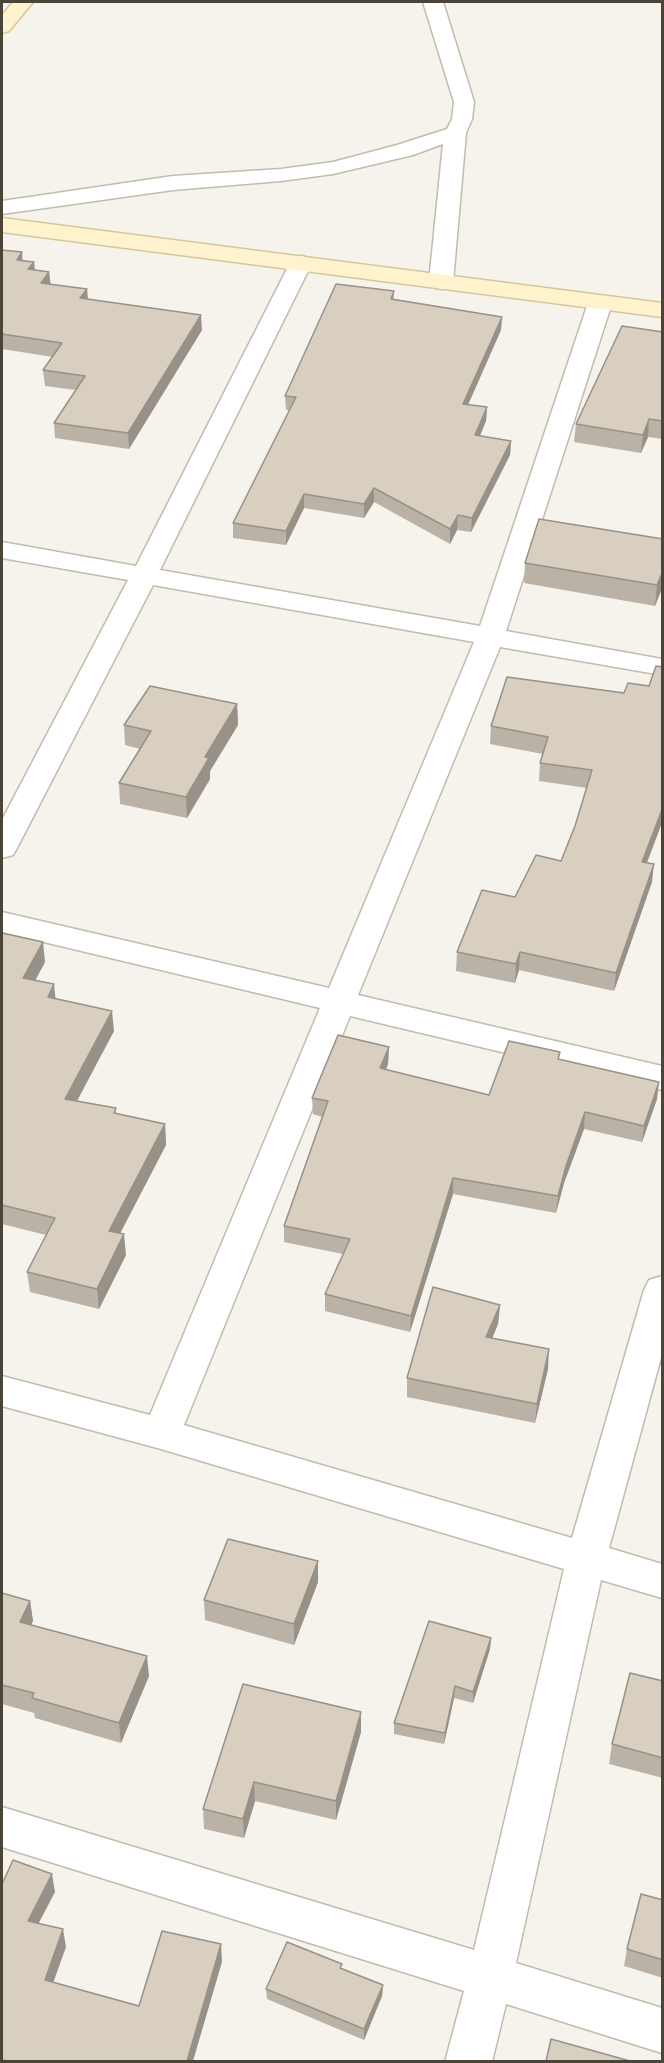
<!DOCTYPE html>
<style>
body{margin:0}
#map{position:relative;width:664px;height:2063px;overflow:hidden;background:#f6f3ec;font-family:"PT Sans Narrow",sans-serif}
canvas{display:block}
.frame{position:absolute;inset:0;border:3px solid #4b4439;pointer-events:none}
</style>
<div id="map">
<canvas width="664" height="2063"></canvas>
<div class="frame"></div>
</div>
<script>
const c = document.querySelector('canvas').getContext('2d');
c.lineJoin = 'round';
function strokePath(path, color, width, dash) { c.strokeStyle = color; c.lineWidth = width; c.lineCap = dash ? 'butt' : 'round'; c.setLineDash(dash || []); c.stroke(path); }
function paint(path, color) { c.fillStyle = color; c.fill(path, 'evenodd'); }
const street = new Path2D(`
 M423,2H443L474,102L472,119L466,133L453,282L449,287L441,289L433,287L429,282L443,144L413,155L333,174L281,181L173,190L2,214V201L173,176L281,169L333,162L397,145L447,129L452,119L454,102Z
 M301,256L309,258L312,263L160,570L480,626L588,303L592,298L600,296L608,298L612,303L506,631L662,659V675L500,647L358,995L662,1066V1090L350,1016L184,1425L572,1538L644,1290L649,1280L662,1276V1354L609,1548L662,1564V1598L601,1580L516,1963L662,2008V2053L506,2004L492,2062H445L464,1991L2,1847V1807L474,1950L564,1569L161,1449L2,1406V1376L150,1415L320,1008L2,932V912L329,988L474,642L153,585L17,848L13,855L2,858V820L128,580L2,558V542L136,566L290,263L293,258Z`);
const secondary = new Path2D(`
 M13,2H33L9,31L2,33V15Z
 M2,218L662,303V317L2,232Z`);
strokePath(street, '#c2bbae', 3);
strokePath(secondary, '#d6c79b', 3);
paint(street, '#fff');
paint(secondary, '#fff3cd');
paint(new Path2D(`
 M2,250L23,261L34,262L35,270L49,272L50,284L87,289L88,299L202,330L129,449L55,438L54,423L76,390L45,386L43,370L53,357L2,349Z
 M394,291V299L502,317L501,330L468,405L487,407L486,421L480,436L511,441L510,455L471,532L457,530L450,544L374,502L364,518L304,508L286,545L233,538V523L290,410H286L285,396Z
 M663,332V439L648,437L641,453L574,442L576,424Z
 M663,539V586L655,606L524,583L525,563Z
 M663,667V820L647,863L652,882L614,991L519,970L515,983L456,971L457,952L515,897L561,861L575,826L587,788L539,781L540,763L543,754L490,744L491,726L624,693L649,686Z
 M237,704L238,725L210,771V779L187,818L120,804L119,783L140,749L125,745L124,725Z
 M2,933L45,962L35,981L56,998L114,1031L76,1101L116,1108V1113L165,1124L166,1145L120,1233L126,1255L99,1309L30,1292L27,1272L46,1235L2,1224Z
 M389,1047L388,1064L386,1070L489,1095L560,1060L657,1099L642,1142L584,1129L564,1183L556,1213L453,1194L410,1332L325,1311V1294L343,1254L284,1242V1226L322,1117L313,1114L312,1098Z
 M500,1305L498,1324L492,1338L548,1369L535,1423L407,1397V1378Z
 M318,1582L294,1645L205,1620L204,1600Z
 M2,1593L30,1601L33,1621L31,1625L149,1676L121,1743L35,1718L34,1713L2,1704Z
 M491,1638L490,1649L473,1703L454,1698L444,1744L394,1734V1723Z
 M663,1681V1778L609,1764L612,1744Z
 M361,1712V1732L336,1820L255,1801L244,1838L204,1829L203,1809Z
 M663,1900V1978L624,1966L627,1949Z
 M342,1969L383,1985L382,1996L364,2040L267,1999L266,1989Z`), '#bab2a6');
paint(new Path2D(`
 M22,252L23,267L17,260Z
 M34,262L35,277L28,269Z
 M49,272L51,287L41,283Z
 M87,289L88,304L80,298Z
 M201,315L202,330L129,449L128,433Z
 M502,317L501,330L462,418L463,404Z
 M487,407L486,421L474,449L475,435Z
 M649,419L648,437L641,453L643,435Z
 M511,441L510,455L471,532L472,518Z
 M374,488V502L364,518V504Z
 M304,494V508L286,545V531Z
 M458,515L457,530L450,544V529Z
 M663,571V586L655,606L657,585Z
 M237,704L238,725L210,771V779L187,818L186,797L205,757Z
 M663,807V820L640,880L642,862Z
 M654,864L652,882L614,991L616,973Z
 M43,942L45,962L25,999L23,978Z
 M520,952L519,970L515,983L516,964Z
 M54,984L56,1004L48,997Z
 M112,1011L114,1031L67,1120L65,1099Z
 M389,1047L388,1064L379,1085L380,1068Z
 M659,1082L657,1099L642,1142L644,1126Z
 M585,1112L584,1129L564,1183L556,1213L558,1196L566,1166Z
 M165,1124L166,1145L111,1251L109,1231Z
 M453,1178V1194L410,1332L411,1316Z
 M124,1234L126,1255L99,1309L97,1289Z
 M500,1305L498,1324L485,1356L486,1337Z
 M549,1349L548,1369L535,1423L537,1404Z
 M318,1561V1582L294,1645V1624Z
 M30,1601L33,1621L23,1643L20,1622Z
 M491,1638L490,1649L473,1703V1692Z
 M147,1656L149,1676L121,1743L119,1723Z
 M455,1686L454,1698L444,1744L445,1733Z
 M361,1712V1732L336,1820V1801Z
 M254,1782L255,1801L244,1838L243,1819Z
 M52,1874L55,1892L31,1938L28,1921Z
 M63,1929L66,1947L48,1997L45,1980Z
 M221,1944L222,1962L193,2061H187Z
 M383,1985L382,1996L364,2040V2029Z`), '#979187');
const building = new Path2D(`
 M2,250L22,252L17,260L34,262L28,269L49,272L41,283L87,289L80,298L201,315L128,433L54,423L85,376L43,370L62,343L2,334Z
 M336,284L394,291L391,299L502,317L463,404L487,407L475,435L511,441L472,518L458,515L450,529L374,488L364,504L304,494L286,531L233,523L296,397L285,396Z
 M622,326L663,332V421L649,419L643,435L576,424Z
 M539,519L663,539V571L657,585L525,563Z
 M656,666L663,667V807L642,862L654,864L616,973L520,952L516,964L457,952L482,890L515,897L536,855L561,861L575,826L592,770L540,763L548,737L491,726L507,677L624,693L628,683L649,686Z
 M150,686L237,704L205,757L209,758L186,797L119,783L151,731L124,725Z
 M2,933L43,942L23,978L54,984L48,997L112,1011L65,1099L116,1108L114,1113L165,1124L109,1231L124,1234L97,1289L27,1272L55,1218L2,1205Z
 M338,1035L389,1047L380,1068L489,1095L509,1041L560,1052L558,1059L659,1082L644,1126L585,1112L566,1166L558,1196L453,1178L411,1316L325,1294L350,1239L284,1226L328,1101L312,1098Z
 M433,1287L500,1305L486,1337L549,1349L537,1404L407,1378Z
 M228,1539L318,1561L294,1624L204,1600Z
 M2,1593L30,1601L20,1622L147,1656L119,1723L32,1698L34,1693L2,1685Z
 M429,1621L491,1638L473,1692L455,1686L445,1733L394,1723Z
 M630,1673L663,1681V1758L612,1744Z
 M243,1684L361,1712L336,1801L254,1782L243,1819L203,1809Z
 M13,1860L52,1874L28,1921L63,1929L45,1980L139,2006L162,1931L221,1944L187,2061H8L2,2060V1884Z
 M641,1894L663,1900V1960L627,1949Z
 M287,1942L342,1964L340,1968L383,1985L364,2029L266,1989Z
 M551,2039L630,2061H546Z`);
paint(building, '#d8cfc1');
strokePath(building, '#979187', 1.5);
</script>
